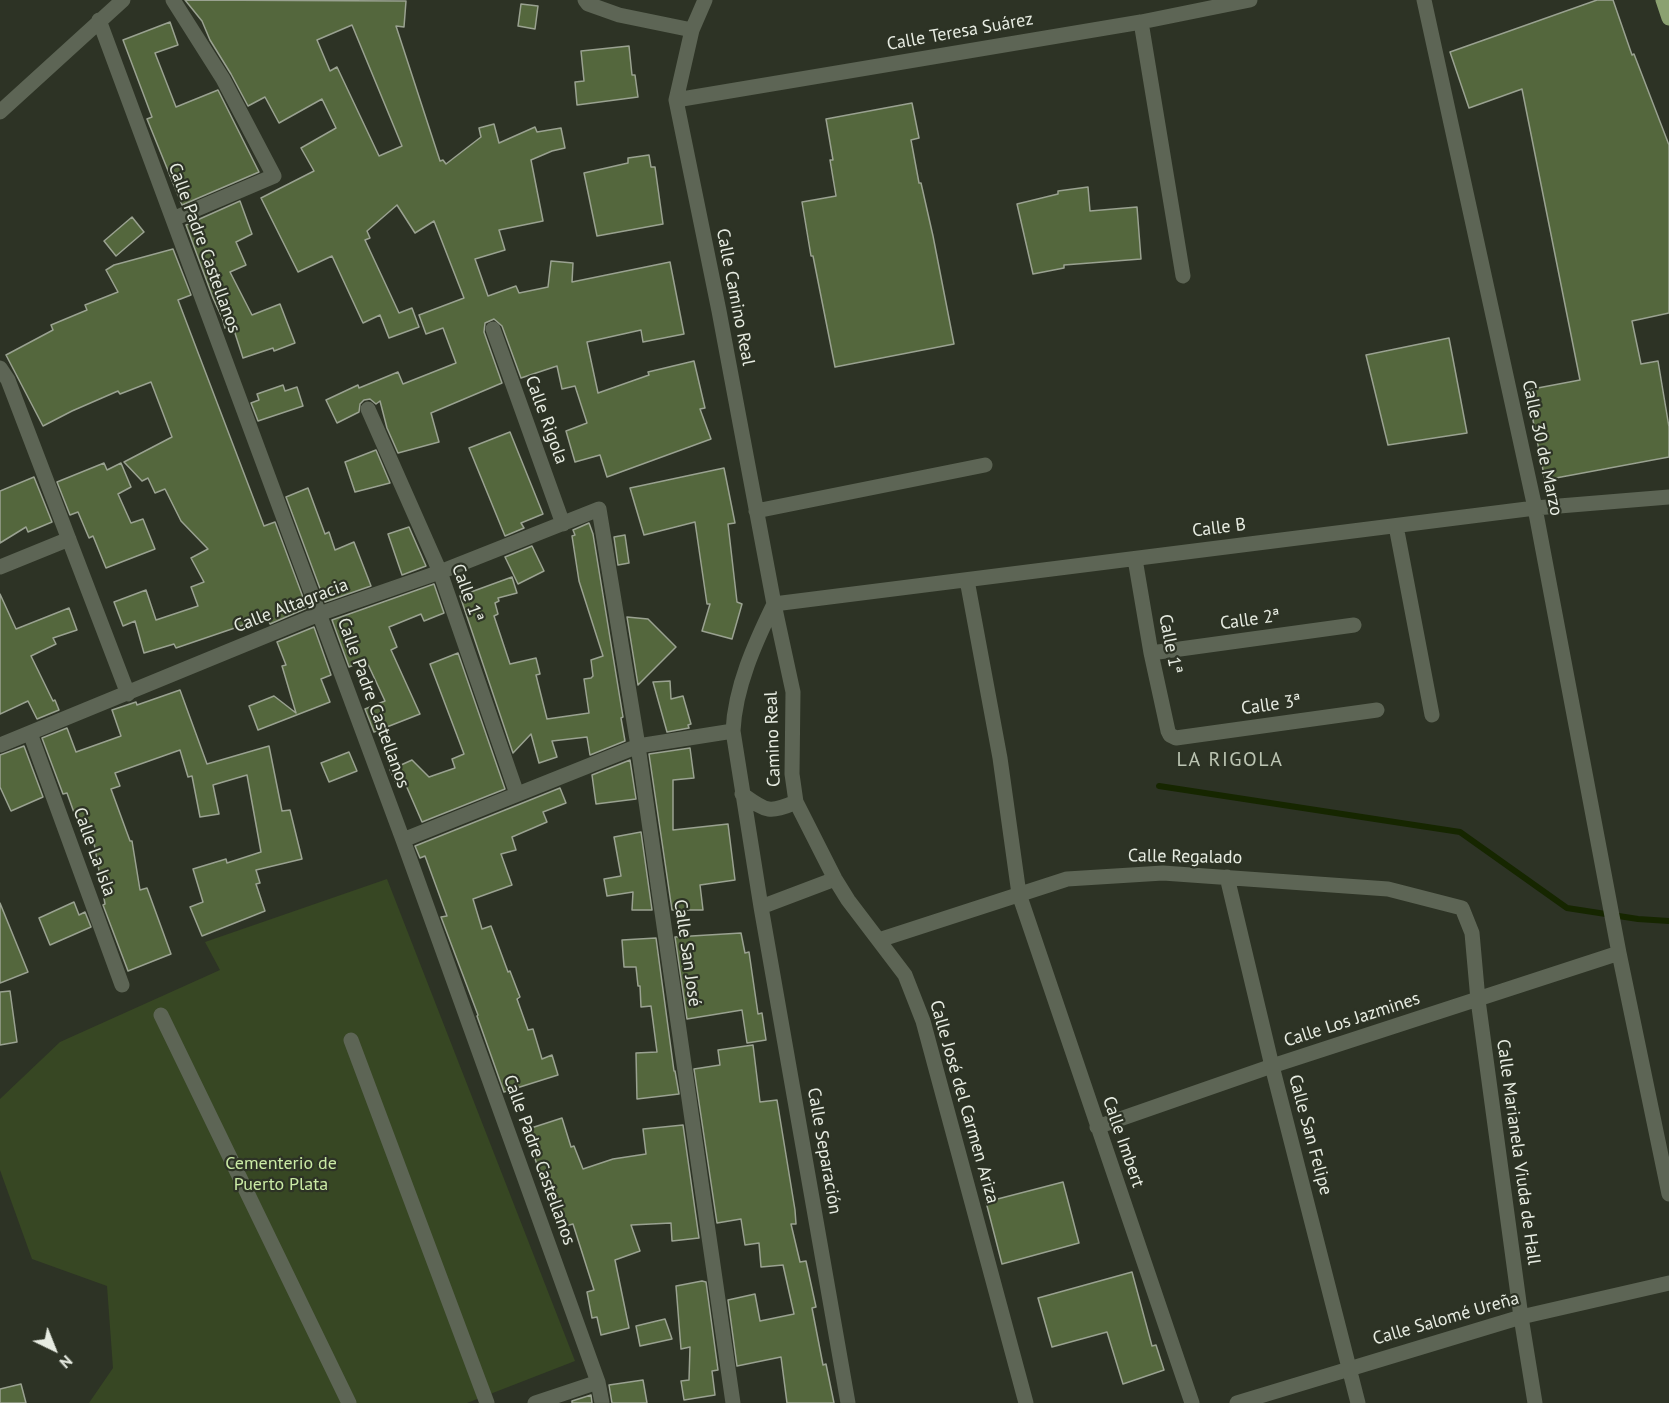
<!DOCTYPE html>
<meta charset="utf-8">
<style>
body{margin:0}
#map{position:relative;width:1669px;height:1403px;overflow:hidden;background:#2d3325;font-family:"PT Sans",sans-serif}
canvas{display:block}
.north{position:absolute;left:24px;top:1319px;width:60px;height:60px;-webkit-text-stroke:4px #2d3325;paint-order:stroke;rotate:137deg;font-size:16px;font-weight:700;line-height:24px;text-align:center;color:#e7ece2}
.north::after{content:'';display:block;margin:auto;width:21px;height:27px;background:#e7ece2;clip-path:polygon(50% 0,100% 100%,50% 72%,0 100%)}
</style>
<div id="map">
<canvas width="1669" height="1403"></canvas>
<div class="north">N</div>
</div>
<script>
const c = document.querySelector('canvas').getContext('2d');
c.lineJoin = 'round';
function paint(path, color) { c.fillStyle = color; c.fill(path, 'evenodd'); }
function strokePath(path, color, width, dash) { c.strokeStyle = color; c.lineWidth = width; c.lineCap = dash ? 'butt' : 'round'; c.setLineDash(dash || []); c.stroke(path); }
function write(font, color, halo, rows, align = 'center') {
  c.font = font + ' "PT Sans",sans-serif'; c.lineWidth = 4.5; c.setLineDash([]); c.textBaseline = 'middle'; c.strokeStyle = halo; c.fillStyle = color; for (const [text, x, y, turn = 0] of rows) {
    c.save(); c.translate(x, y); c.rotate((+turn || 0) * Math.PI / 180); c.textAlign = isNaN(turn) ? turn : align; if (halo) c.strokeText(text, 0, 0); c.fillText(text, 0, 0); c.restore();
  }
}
paint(new Path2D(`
 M387,879L575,1361L467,1403H89L113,1368L107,1286L32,1259L0,1170V1099L60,1042L220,970L205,942Z`), '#374723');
strokePath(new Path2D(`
 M1159,786L1460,832L1567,908L1638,919L1669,921`), '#162600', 6);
const building = new Path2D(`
 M185,0L406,1L404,27L396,26L440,161L443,160L446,164L481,137L479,128L494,124L499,143L535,127L537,132L561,128L565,148L552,151L531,160L543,221L499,230L505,250L475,259L488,296L516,286L519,293L548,287L551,261L573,263L572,282L670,262L684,334L643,342L641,330L587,342L598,393L649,375L648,372L694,361L705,408L700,409L711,439L607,477L600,455L575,462L566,431L587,423L575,386L562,389L557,366L521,378L502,326L494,319L485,323L484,332L502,383L431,413L439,442L398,453L387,428L380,401L376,404L370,399L364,400L360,404L359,412L337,423L326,400L358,385L359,388L398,372L403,384L456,363L443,328L426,334L419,315L464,298L434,221L415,233L397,205L367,231L370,238L365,240L399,313L412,308L419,327L389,338L380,315L363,323L332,256L298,272L261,198L314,171L301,148L336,128L322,99L279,123L265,97L248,106L231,74L210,40L202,21ZM352,25L402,146L379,156L337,67L330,71L317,40Z
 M1597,0H1613L1632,55L1634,54L1669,145V313L1632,321L1641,364L1658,361L1669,427V457L1545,480L1527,390L1580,380L1522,89L1469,108L1450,52Z
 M521,4L538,6L535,29L518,26Z
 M170,22L178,45L155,53L176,107L218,90L259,172L182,205L147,119L152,117L123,40Z
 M629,46L632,75H635L638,97L577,105L575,82L584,81L581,51Z
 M912,103L919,138L911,140L919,183H921L933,236L954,344L835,367L813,256H811L802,202L836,196L830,160H833L826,119Z
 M649,155L651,167H655L663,224L597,236L584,173L628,163V158Z
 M1088,187L1090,211L1137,207L1141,259L1064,265V268L1033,274L1017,204L1058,194V191Z
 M240,201L252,234L236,242L246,265L230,272L252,315L280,304L295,343L274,351L273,348L243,358L233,327L225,328L223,320L213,298L186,225Z
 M132,217L144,232L116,256L104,241Z
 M173,249L191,295L178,300L264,526L275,522L307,608L270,624L267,617L176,648L174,644L144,653L135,621L123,626L114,602L146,590L156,620L198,606L191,587L204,582L191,558L208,549L181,521L165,489L155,493L148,478L142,481L124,462L172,437L151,382L120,394L118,391L72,411L43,426L6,355L53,330L51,325L87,310L85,305L118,292L106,270L114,265Z
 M1449,338L1467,433L1388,445L1366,355Z
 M283,385L285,391L297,387L303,406L258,421L251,403L259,400L257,394Z
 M510,432L543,514L521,523L524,528L505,536L469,448Z
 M376,450L390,483L355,492L345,462Z
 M104,463L107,470L121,463L131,487L118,494L131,523L143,519L155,549L106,568L93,536L89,538L78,512L70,515L57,482Z
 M724,468L735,523L728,524L737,602L742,604L732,639L702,631L710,604H707L695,522L644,535L630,488Z
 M34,477L52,522L28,532L26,527L0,543V491Z
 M308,488L325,534L329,532L335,550L354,542L371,586L325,602L286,497Z
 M589,523L593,534L623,717L621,718L625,741L590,755L587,737L552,741L557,757L539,763L531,734L513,753L460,596L512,577L517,593L498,598L499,601L495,603L498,614L494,616L510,664L536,658L540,674L536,675L547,719L589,713L584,679L591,678L593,676L591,660L603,656L579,581L572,536L575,535L573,530Z
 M409,527L426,566L402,575L388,534Z
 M625,535L629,563L618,565L614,537Z
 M532,546L544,571L518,584L505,557Z
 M434,584L444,613L424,621L421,614L389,627L397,647L391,650L420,714L374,732L365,709L385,701L366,660L349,667L332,620Z
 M0,594L16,629L69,608L77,630L53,638L56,644L31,656L53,701L55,700L59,710L37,719L28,701L0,714Z
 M627,617L648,619L676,647L638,685Z
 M314,627L331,675L321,679L330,702L258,730L249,706L274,696L296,713L282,666L286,665L277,642Z
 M458,653L505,789L422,822L405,783L398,787L390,770L412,760L429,777L455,768L452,759L464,754L430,664Z
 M670,681L671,699L683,696L691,724L688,725L689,728L667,732L653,682Z
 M180,690L207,764L269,746L282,811L290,810L302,859L256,870L260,883L256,884L265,911L202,936L190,907L203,902L193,869L226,859L227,863L261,852L247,775L213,785L219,814L200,817L192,776L188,777L180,750L115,773L120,786L111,789L130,841H132L140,890L147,888L171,954L128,971L103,905L105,904L94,843L86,846L67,793L63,794L42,738L67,728L76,752L121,736L112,710L136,702L137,705Z
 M24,746L43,797L11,811L0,787V755Z
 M690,748L694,778L673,780V830L728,824L735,880L700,885L703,910H672L649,754Z
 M349,752L357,771L329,782L321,763Z
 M630,760L636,799L596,804L592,775Z
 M560,788L566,803L543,812L547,822L512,837L516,850L501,854L512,885L473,899L482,929L491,926L508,972L510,971L520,997L517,999L528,1030L533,1029L542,1059L552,1055L558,1075L504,1092L477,1016L478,1015L441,917L447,916L425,856L420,858L415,846Z
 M641,832L652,910H632L633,892L607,896L604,879L621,876L614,837Z
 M74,902L79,915L85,912L91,927L50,945L39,918Z
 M0,903L28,972L0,983Z
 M741,933L745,953L749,952L758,1014L762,1013L766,1040L747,1043L742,1010L687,1019L675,937Z
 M656,938L674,1071H675L679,1094L637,1099L636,1053L657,1052L651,1006L641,1007L640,986H638L636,967H624L622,940Z
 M10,991L17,1042L0,1045V992Z
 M753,1045L760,1102L777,1100L795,1210L796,1224H791L800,1262L806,1261L816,1307L812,1308L823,1365L826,1364L834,1403H787L781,1357L737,1366L728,1300L755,1294L760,1321L794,1314L783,1265L761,1267L759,1243L745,1245L741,1219L717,1223L694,1069L720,1065L718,1050Z
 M562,1118L571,1147L574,1146L583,1169L613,1159L646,1154L643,1129L683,1125L699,1238L672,1241L671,1223L631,1225L640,1251L615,1260L629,1328L601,1335L597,1317L592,1318L587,1292L594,1290L573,1224L562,1227L552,1198L549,1199L525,1130Z
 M1063,1182L1079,1243L1002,1264L986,1202Z
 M1132,1272L1152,1346L1156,1345L1164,1370L1123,1384L1107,1332L1052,1347L1038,1298Z
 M702,1281L706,1282L718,1370L712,1371L715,1395L684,1400L681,1381L689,1380L690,1347L681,1349L676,1286Z
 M665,1319L672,1339L640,1346L636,1326Z
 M643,1380L647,1403H612L609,1385Z
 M21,1384L26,1403H0V1389Z
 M591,1395L592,1403H572V1401Z`);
paint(building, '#54673d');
strokePath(building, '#9aa291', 1.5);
strokePath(new Path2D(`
 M173,0L223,79L274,176L173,219
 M585,0L588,4L619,15L692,30
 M705,0L692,30L676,100L719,311L774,604L793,692L792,774L796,802L835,879L848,900L905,975L923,1021L1026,1403
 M1424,0L1535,508L1619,953L1669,1194
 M99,20L403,840L598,1382L602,1403
 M1141,22L1183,276
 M676,100L1141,22L1250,0
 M0,112L123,0
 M493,329L563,524
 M0,368L8,380L128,694
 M368,409L440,572L517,794
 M756,511L985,465
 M1396,526L1432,715
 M1135,559L1151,653L1168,731L1170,735L1176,738L1377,710
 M0,567L69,539
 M967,580L1000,758L1019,894L1192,1403
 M774,604L1535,508L1669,497
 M774,604C755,643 735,687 733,731L761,907L848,1403
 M1151,653L1354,625
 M30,733L122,985
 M0,745L319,614L440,572L599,509L638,746L733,1403
 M742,794C766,811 768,814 796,802
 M403,840L638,746L733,731
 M1227,877L1272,1066L1358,1403
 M761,907L835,879
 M879,940L1067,879L1163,873L1388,889L1462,908L1472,933L1478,1000L1521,1317L1535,1403
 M161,1015L349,1403
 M351,1040L487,1403
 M1097,1127L1272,1066L1619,953
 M535,1403L598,1382
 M1237,1403L1521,1317L1669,1283`), '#5d6555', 15);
strokePath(new Path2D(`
 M1663,0L1669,18`), '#8ba171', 15);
write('18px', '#e7ece2', '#2d3325', [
 ["Calle Teresa Suárez",960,32,-10],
 ["Calle Padre Castellanos",204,248,70],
 ["Calle Camino Real",735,297,79],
 ["Calle Rigola",546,420,70],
 ["Calle 30 de Marzo",1542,448,78],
 ["Calle B",1219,528,-7],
 ["Calle 1ª",467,593,70],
 ["Calle Altagracia",291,606,-21],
 ["Calle 2ª",1250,620,-8],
 ["Calle 1ª",1170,644,79],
 ["Calle Padre Castellanos",373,703,70],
 ["Calle 3ª",1271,705,-8],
 ["Camino Real",773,739,-92],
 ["Calle La Isla",94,852,70],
 ["Calle Regalado",1185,857,1],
 ["Calle San José",687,953,82],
 ["Calle Los Jazmines",1352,1020,-18],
 ["Calle José del Carmen Ariza",964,1102,74],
 ["Calle San Felipe",1310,1135,75],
 ["Calle Imbert",1123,1142,71],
 ["Calle Separación",824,1151,80],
 ["Calle Marianela Viuda de Hall",1518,1152,82],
 ["Calle Padre Castellanos",539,1160,70],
 ["Calle Salomé Ureña",1446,1319,-16]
]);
write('18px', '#caeaa5', '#2d3325', [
 ["Cementerio de",281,1164],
 ["Puerto Plata",281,1185]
]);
c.letterSpacing = '1.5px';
write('20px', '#bcc5b3', '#2d3325', [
 ["LA RIGOLA",1230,760]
]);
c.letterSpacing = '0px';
</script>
